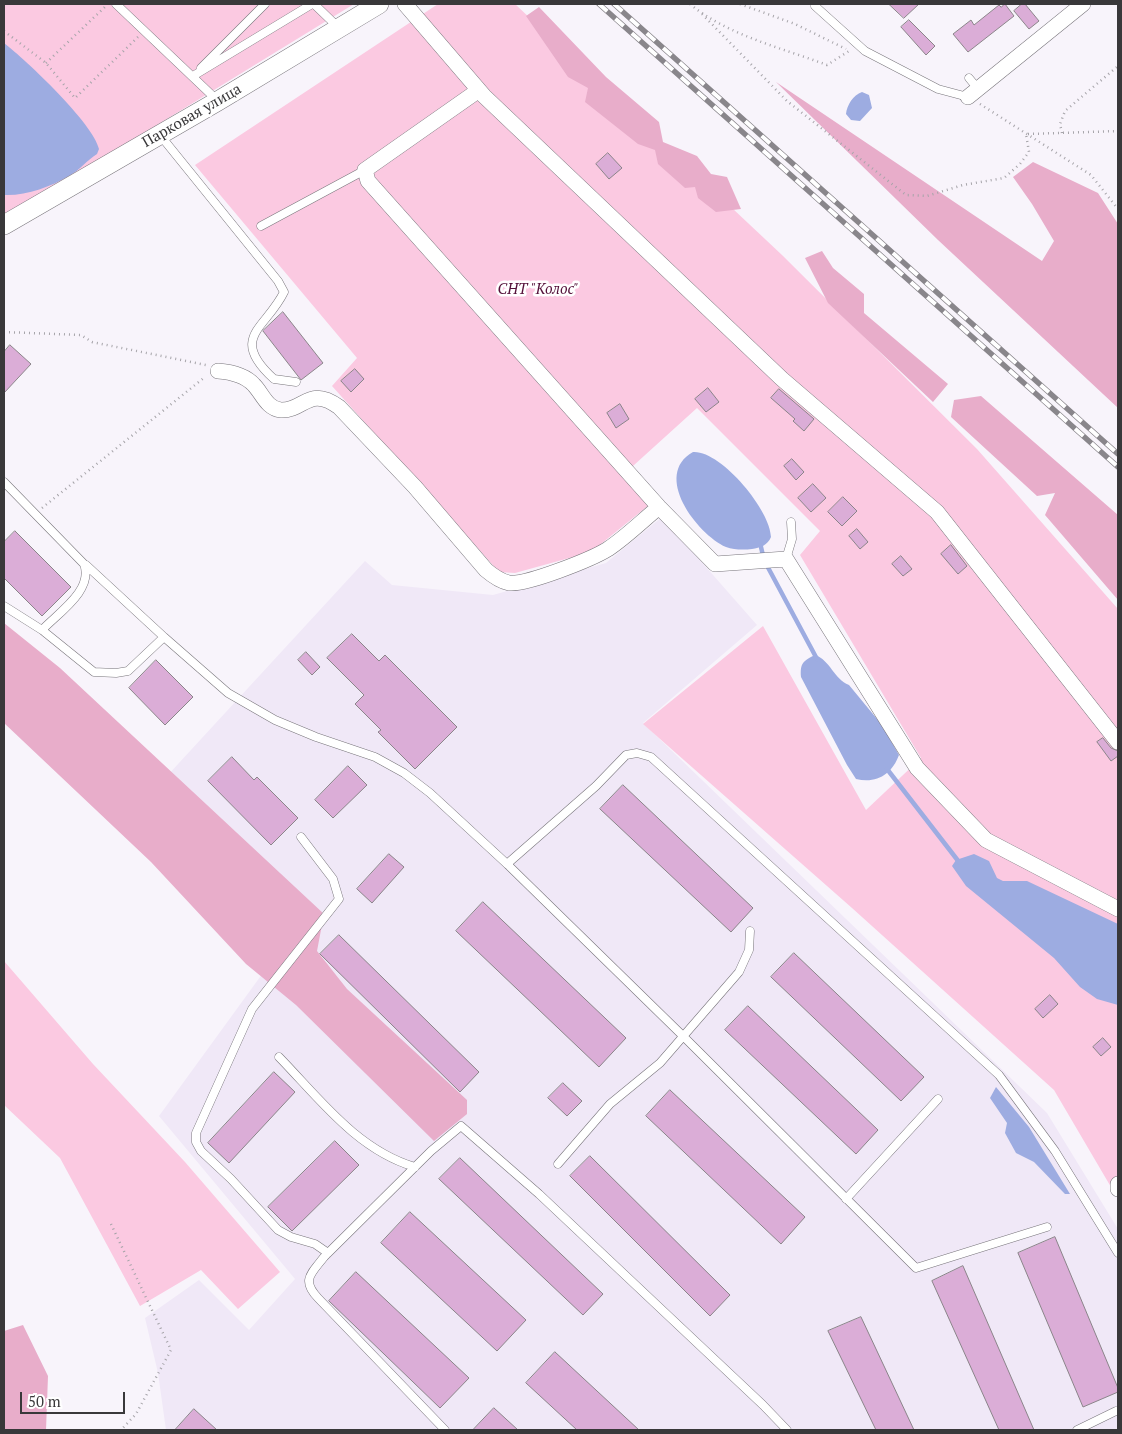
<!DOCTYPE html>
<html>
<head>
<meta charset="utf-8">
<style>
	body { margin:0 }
	#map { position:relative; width:1122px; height:1434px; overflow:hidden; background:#f8f4fb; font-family:"PT Serif",serif }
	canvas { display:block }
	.frame { position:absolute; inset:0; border:5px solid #39383a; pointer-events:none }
	.scale { position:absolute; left:20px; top:1392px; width:105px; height:22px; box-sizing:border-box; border:2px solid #39383a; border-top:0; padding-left:6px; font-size:15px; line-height:18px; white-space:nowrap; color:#39383a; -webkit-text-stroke:4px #fff; paint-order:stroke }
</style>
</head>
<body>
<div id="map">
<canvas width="1122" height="1434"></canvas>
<div class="frame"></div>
<div class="scale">50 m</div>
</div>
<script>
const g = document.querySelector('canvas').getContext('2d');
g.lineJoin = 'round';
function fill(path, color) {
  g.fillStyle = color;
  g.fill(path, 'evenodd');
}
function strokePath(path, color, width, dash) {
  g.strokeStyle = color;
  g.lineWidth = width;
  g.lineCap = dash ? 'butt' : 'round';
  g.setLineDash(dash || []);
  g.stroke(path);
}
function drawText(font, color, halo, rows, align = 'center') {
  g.font = font + ' "PT Serif",serif';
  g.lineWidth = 5;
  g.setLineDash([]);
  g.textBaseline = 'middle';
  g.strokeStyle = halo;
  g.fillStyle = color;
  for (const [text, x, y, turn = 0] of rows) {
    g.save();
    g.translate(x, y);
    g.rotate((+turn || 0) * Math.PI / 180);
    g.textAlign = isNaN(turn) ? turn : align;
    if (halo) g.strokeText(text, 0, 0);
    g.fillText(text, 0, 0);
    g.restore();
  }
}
fill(new Path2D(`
	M662 517 757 625 643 723 1047 1113 1118 1229V1430H166L158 1373 145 1318 199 1280 249 1330 295 1279 159 1116 260 977 309 901 167 776 365 561 392 585 493 595 606 563Z`), '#f0e8f7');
fill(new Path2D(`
	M4 4H354L4 219Z
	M438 4H515L782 255 977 449 1118 609V1199L1054 1090 852 908 643 724 763 626 866 810 921 758 800 555 820 531 697 408 623 475 649 505 591 552 515 573 499 572 332 386 357 358 195 165Z
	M4 961 93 1064 185 1162 280 1272 238 1309 201 1270 140 1306 60 1158 4 1105Z`), '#fbc9e1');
fill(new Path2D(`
	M539 7 606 77 659 122 663 142 697 156 711 174 727 177 741 209 716 212 698 198 695 187 685 188 658 164 655 150 638 144 585 102 588 88 568 77 526 16Z
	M776 82 1042 261 1054 241 1032 204 1013 177 1033 162 1098 193 1118 224V408L938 240Z
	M822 251 833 268 864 294V313L948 384 933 402 828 303 805 258Z
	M981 396 1118 515V600L1045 515 1055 493 1037 496 951 417 954 400Z
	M4 623 60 668 324 914 317 951 347 989 467 1100V1114L434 1141 296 1005 246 964 151 862 4 723Z
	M23 1325 48 1376 46 1430H4V1331Z`), '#e8adca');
fill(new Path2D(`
	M4 43C26 60 94 124 99 149L97 154C87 160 80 170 69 176 50 187 26 196 4 195Z
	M862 92 869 95 872 108 860 121 851 120 846 114C847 105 853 95 862 92Z
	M693 452C721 450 771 511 771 537 768 545 760 548 752 549 744 550 734 550 726 547 697 534 652 475 693 452Z
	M815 655C830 660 834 679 849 685L882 725 899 755C892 774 877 784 856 779L847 765 801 677C800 663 803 661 815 655Z
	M974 854 989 861 997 878 1003 881H1027L1118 924V1005L1097 999 1080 987 1054 958 966 886 952 866 956 860Z
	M996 1087 1029 1127 1070 1194H1065L1034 1162 1016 1153 1005 1133 1007 1123 990 1098Z`), '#9dace1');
strokePath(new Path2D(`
	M761 547 764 560 817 659
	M887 769 959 862`), '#9dace1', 4.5);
const building = new Path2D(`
	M889 4H919L904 18Z
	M1005 4 1014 16 968 52 953 34 971 20 974 25 999 5 1001 7Z
	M1022 4H1025L1039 21 1029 29 1014 11Z
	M909 20 935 46 926 55 901 27Z
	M608 153 622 168 609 179 596 164Z
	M283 312 323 363 301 380 263 331Z
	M10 345 31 364 4 393V352Z
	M355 369 364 379 351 392 341 381Z
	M708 388 719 402 706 412 695 399Z
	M779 389 814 419 804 431 793 421 795 419 771 398Z
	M620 404 629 419 616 428 607 413Z
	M792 459 804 472 796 480 784 466Z
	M813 484 826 498 811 512 798 498Z
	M843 497 857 511 842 526 828 512Z
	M857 529 868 542 860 549 849 536Z
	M15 531 71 587 42 616 4 578V542Z
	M951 545 967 566 958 574 941 554Z
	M901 556 912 569 903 576 892 564Z
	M352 634 379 661 385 655 457 727 415 769 378 732 381 730 355 704 364 695 327 658Z
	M306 652 320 667 312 675 298 660Z
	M156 660 193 697 165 725 129 688Z
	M1103 738 1111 748 1118 751V756L1111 761 1097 742Z
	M232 757 254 780 257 777 298 818 271 845 208 781Z
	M348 766 367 785 333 818 315 800Z
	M623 785 753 908 731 932 600 809Z
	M389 854 404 867 372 903 357 889Z
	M483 902 626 1038 599 1067 456 931Z
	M339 935 479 1072 460 1092 320 954Z
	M794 953 924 1077 901 1101 771 977Z
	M1050 995 1058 1004 1043 1018 1035 1009Z
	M748 1006 878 1130 856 1154 725 1030Z
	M1103 1038 1111 1047 1101 1056 1093 1047Z
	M274 1072 295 1092 229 1163 208 1143Z
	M563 1083 582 1101 567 1116 548 1098Z
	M670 1090 805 1217 781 1244 646 1116Z
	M335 1141 359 1165 292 1231 268 1207Z
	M590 1156 730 1295 710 1316 570 1176Z
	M460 1158 603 1294 583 1315 439 1179Z
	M410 1212 526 1320 497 1351 381 1243Z
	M1055 1237 1118 1388V1392L1083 1407 1018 1253Z
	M963 1266 1034 1430H999L932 1281Z
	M356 1272 469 1378 440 1408 329 1301Z
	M861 1317 914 1430H876L828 1331Z
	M555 1352 639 1430H577L526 1383Z
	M494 1408 518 1430H473Z
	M194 1409 217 1430H175Z`);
fill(building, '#dbadd7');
strokePath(building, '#8b858a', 1);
const service = new Path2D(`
	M116 4 218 101
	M314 4 339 28
	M815 6 865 51 938 89 968 97
	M201 68 265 4
	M193 76 312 4
	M969 78 978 89
	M160 135 278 281 284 292C266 329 228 337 274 379L296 382
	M261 226 365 170
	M4 482 84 564C94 590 58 613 42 630
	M786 559 792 539 791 522
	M86 565 164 637
	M4 606 42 630 94 672 116 673 128 671 164 637 228 693 275 720 316 737 375 757 404 773 430 793 507 864 683 1036 916 1268 1047 1227
	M301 837 333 879 339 899 252 1009 196 1133V1142L201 1151 231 1179 278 1230 291 1237 315 1244 328 1253
	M507 864 596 786 626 755 637 753 651 757 999 1075 1055 1151 1118 1253
	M279 1057C319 1098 357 1150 415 1167
	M558 1164 610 1104 660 1063 739 972 749 950 750 931
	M846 1199 938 1099
	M445 1430 318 1298C301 1280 311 1274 324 1257L431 1151 461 1126 539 1194 763 1405 787 1430
	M1077 1430 1116 1411`);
const minor = new Path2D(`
	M405 4 484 96 782 379 937 512 1118 742
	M479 90 365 170 368 181 659 507 715 564 786 559 917 768 986 840 1118 909
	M968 97 1083 4
	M218 371C231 372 245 375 254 385 262 393 267 409 281 410 304 411 309 385 339 407L415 487 486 570C493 576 500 581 509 583 527 585 592 559 608 549 626 537 642 521 659 507
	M1118 1184V1189`);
const tertiary = new Path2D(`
	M4 225 218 101 379 4`);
strokePath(service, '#78757b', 9);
strokePath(minor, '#78757b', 16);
strokePath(tertiary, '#78757b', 20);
strokePath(new Path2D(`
	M690 4C727 35 782 48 827 65L849 51
	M740 4 795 24 846 49
	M702 14 787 101 906 195 927 196 963 185 1004 178 1020 164 1029 152 1026 134
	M4 31 46 63 75 98 138 37
	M46 63 107 5
	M980 104 1091 175 1118 209
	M1062 133 1060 124 1065 111 1118 66
	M1028 134 1118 131
	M4 332 81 335 92 342 206 365
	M42 508 205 377
	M111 1224 171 1350 136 1414 121 1430`), '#a6a4a9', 2.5, [1, 4]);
strokePath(service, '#fff', 8);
strokePath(minor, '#fff', 15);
strokePath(tertiary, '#fff', 19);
const rail = new Path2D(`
	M599 4 1118 467
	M614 4 1118 454`);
strokePath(rail, '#89868b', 5.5);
strokePath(rail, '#fff', 4, [11]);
drawText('15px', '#39383a', '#fff', [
	["Парковая улица",192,116,-30]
]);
drawText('italic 15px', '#54113a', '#fff', [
	["СНТ \"Колос\"",538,290]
]);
</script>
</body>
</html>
